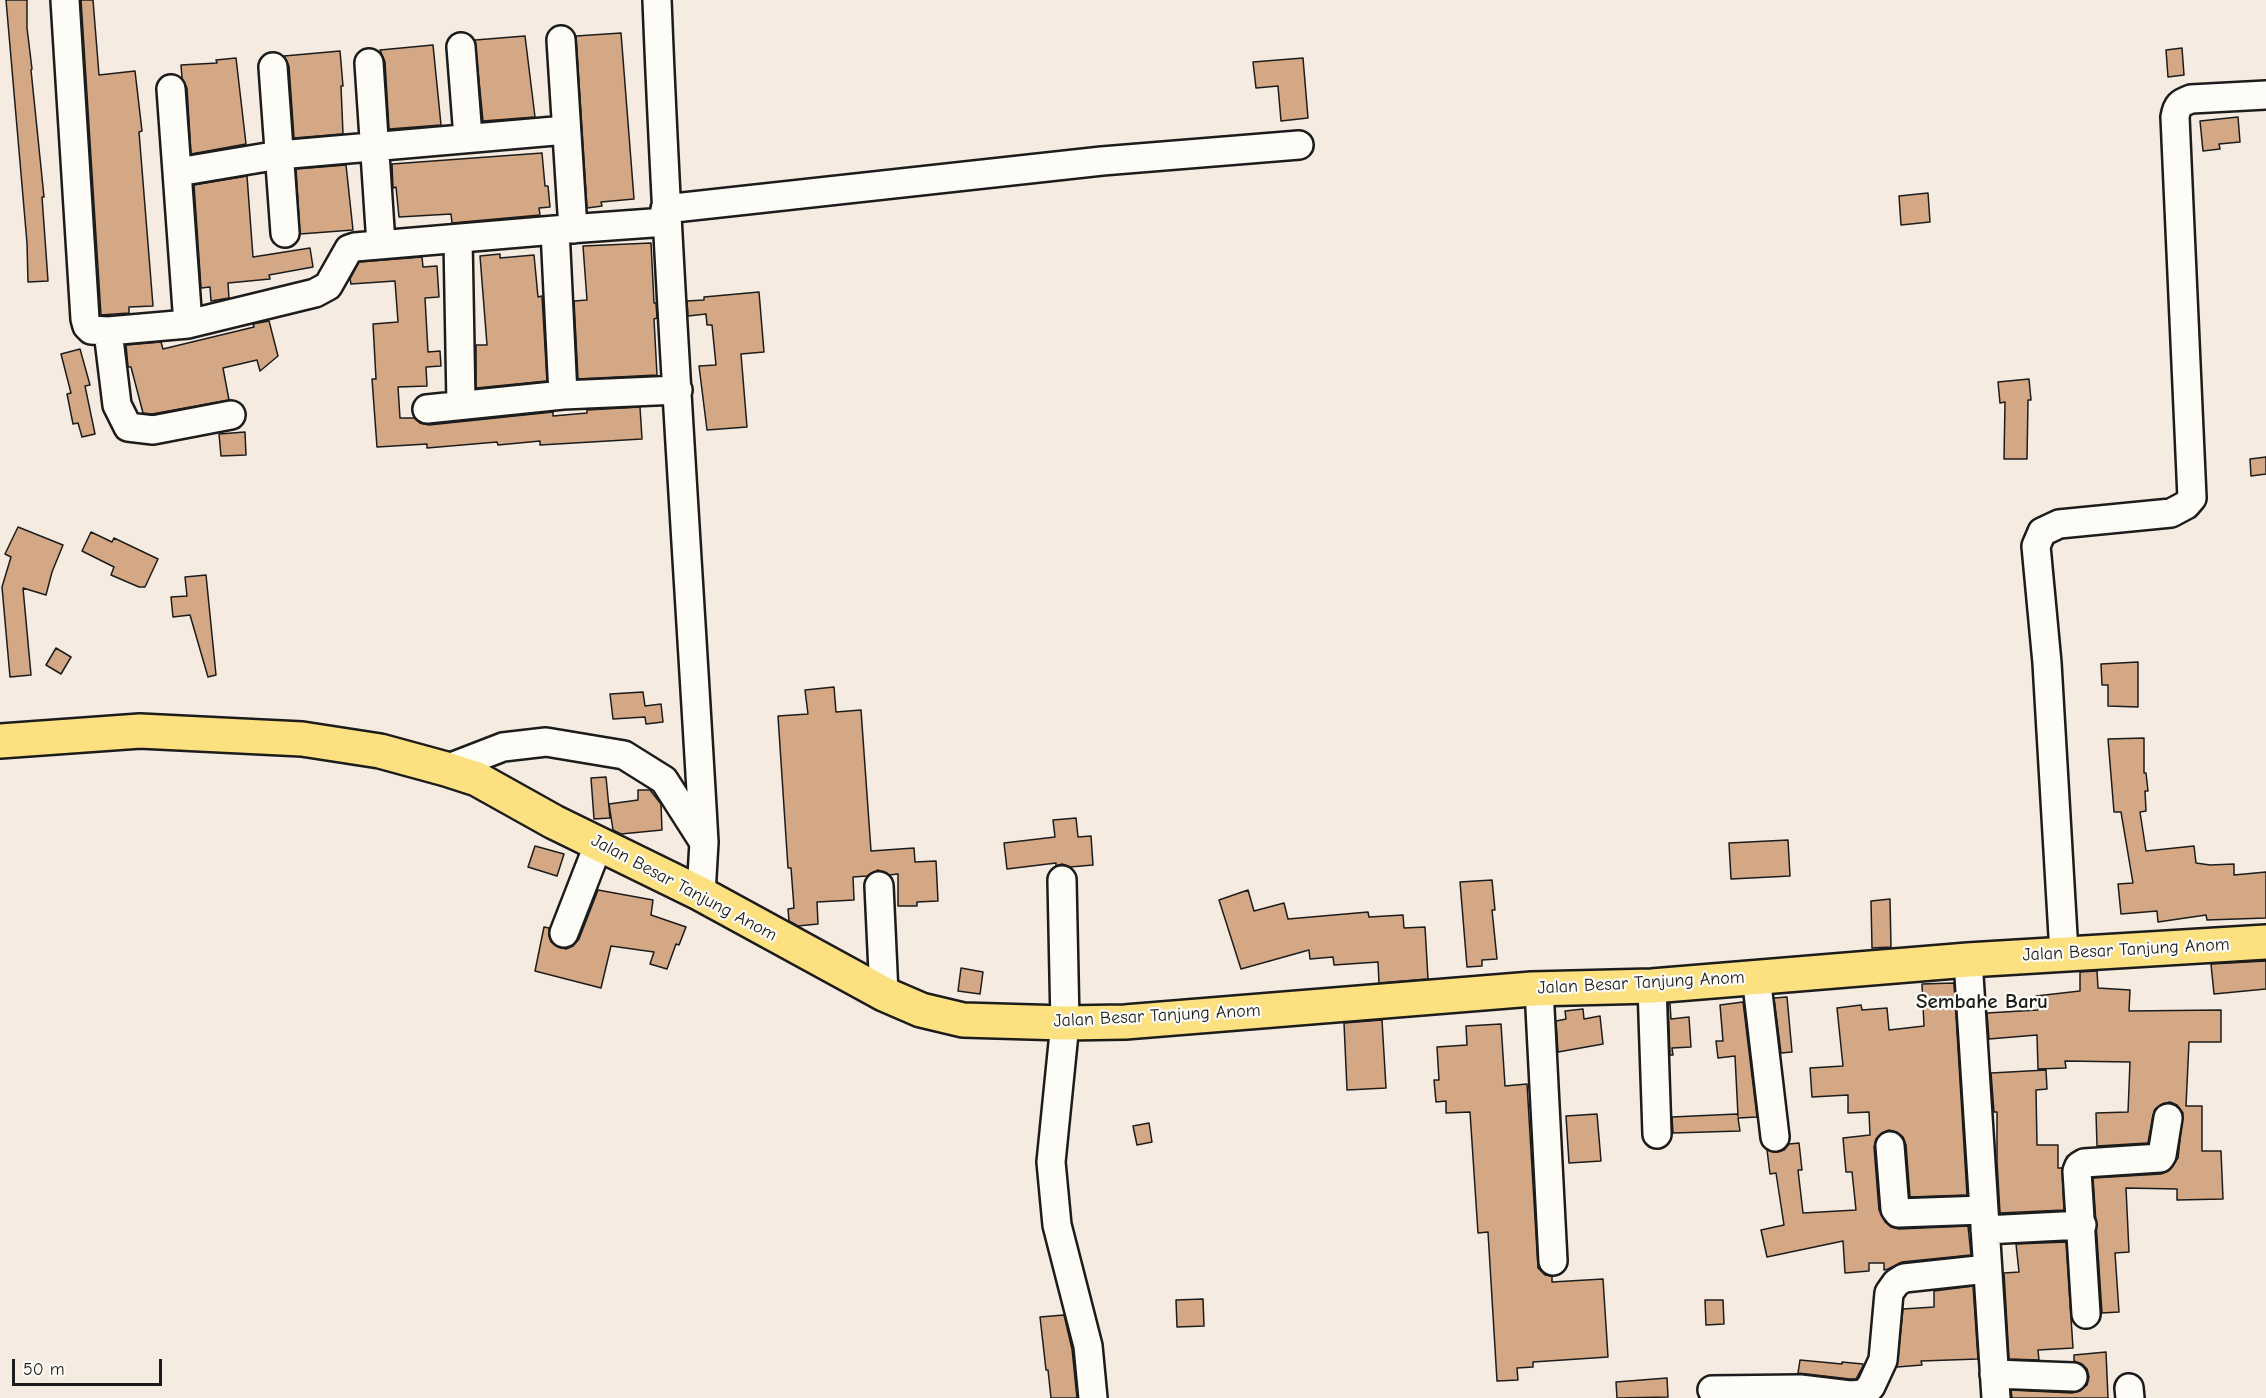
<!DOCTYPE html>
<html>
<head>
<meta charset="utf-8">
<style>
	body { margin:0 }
	#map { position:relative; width:2266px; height:1398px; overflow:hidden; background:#f5ebe0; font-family:"Comic Neue",sans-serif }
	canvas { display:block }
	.scale { position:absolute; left:12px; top:1359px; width:150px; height:27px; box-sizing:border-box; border:3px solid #1c1c1c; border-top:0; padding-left:8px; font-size:18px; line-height:21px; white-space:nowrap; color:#1c1c1c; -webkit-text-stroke:4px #fdfcf7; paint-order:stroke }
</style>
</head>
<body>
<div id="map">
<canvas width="2266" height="1398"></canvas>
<div class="scale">50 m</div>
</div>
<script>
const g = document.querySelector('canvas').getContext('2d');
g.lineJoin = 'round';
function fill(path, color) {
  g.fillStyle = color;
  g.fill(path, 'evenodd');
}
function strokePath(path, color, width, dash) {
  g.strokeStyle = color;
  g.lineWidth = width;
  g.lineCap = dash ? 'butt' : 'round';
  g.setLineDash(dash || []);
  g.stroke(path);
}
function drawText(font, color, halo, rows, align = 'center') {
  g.font = font + ' "Comic Neue",sans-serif';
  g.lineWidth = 4.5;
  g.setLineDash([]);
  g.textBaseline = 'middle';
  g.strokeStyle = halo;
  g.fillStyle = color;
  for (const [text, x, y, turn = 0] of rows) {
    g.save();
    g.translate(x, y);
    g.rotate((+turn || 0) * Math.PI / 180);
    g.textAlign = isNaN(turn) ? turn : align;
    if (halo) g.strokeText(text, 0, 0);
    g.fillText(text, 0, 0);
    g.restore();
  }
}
const building = new Path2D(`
	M6 0H27V28L32 69 31 70 44 197H42L48 281 28 282 27 243Z
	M81 0H93L99 75 135 71 142 131 139 132 153 306 129 307V313L101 315Z
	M621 33 634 199 601 202 602 206 587 208 576 36Z
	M525 36 535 117 483 121 475 40Z
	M433 45 441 125 389 129 385 62 380 50Z
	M2182 48 2184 75 2168 77 2166 50Z
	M340 51 343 86H341L343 134 294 138 289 66 284 56Z
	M236 58 246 144 191 154 187 88 182 78 181 65 217 63 216 60Z
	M1303 58 1308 118 1281 121 1278 86 1256 88 1253 62Z
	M2238 117 2240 142 2219 144 2220 149 2203 151 2200 121Z
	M542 153 545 186H548L550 207 539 208 540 215 452 223 451 214 399 217 396 187 393 188 392 164Z
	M346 165 353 230 300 234 296 169Z
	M247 176 253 257 310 248 313 267 269 275 270 279 228 283 229 298 211 301 210 287 201 288 194 185Z
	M1928 193 1930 222 1901 225 1899 196Z
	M651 243 654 303H656L657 318 654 319 657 375 578 379 574 301 587 300 583 246Z
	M500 254V258L534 255 538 297 542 296 547 381 476 388V345H487L480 256Z
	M422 257 423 267 437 266 439 297 425 298 428 352 440 351 441 366 426 367 427 386 398 387 400 418H414L420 423 429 425 553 412V416L587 413V410L640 407 642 439 540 445V441L498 445 497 442 427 448V444L377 447 372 379H376L373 324 398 322 395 281 351 284 350 279 359 262Z
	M759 292 764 352 741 354 747 427 707 430 699 366 716 365 712 325H707L706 314 688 316 687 301 704 300V297Z
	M269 321 278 356 260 371 257 360 223 368 229 400 152 414 143 413 131 367H128L126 345 161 342 163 349 254 327 253 324Z
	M80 349 90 385 85 386 95 434 82 437 78 423 73 424 67 394 71 393 61 354Z
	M2029 379 2031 400H2028L2027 459H2004L2005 402 2000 403 1998 382Z
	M245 432 246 455 221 456 219 434Z
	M2266 457V474L2251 476 2250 459Z
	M18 527 63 545 52 572 46 595 23 588 31 675 10 677 2 587 11 557 5 554Z
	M91 532 112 542 114 538 158 559 145 587H139L111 575 114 567 82 551Z
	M206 575 216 675 208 677 190 615 173 617 171 597 187 596 185 577Z
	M56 648 71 657 61 674 46 665Z
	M2138 662V707L2108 706V685H2102L2101 664Z
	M834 687 836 712 861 710 871 851 914 848 915 862 936 861 938 901 917 902V906H898V874L889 875 878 870 867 876 853 877 854 900 817 902 818 924 798 926 789 921 788 909 794 908 791 868H788L778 716 808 714 805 690Z
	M643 692 645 706 661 704 663 722 646 724 645 717 613 719 610 694Z
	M2144 738V773H2146L2148 791H2145L2146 811 2140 812 2146 851 2194 846 2196 863 2210 865 2234 864V875L2266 872V918L2207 920 2206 915 2158 922 2157 911 2121 914 2118 884 2133 883 2121 812H2114L2108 739Z
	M606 777 610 818 594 819 591 778Z
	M638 790H650L661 804 662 830 621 834 613 830 609 804 638 800Z
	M1076 818 1078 837 1091 836 1093 865 1070 867 1062 864 1056 866V863L1007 869 1004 843 1055 837 1053 820Z
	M1788 840 1790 876 1731 879 1729 843Z
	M535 846 564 854 557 876 528 867Z
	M1492 880 1495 910H1492L1497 959 1482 960V966L1467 967 1460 882Z
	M598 890 653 900 651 915 686 927 679 945 676 944 667 969 650 964 654 952 611 946 601 988 535 971 544 927 549 928V936L551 942 558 947 566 949 573 946 579 939Z
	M1248 890 1254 911 1284 903 1288 919 1368 912 1369 917 1403 915 1404 928 1425 927 1428 979 1379 983 1378 962 1334 965 1333 957 1310 959 1309 950 1241 969 1219 900Z
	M1890 899 1891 947 1872 948 1871 901Z
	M2266 961V989L2214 994 2211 964Z
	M961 968 983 972 980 994 958 991Z
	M2097 971 2098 988 2130 990 2129 1011 2221 1010V1042H2189L2186 1106H2202V1151H2221L2223 1199 2177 1200V1189L2126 1188 2129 1252 2115 1253 2119 1312 2102 1313 2093 1178 2161 1174 2168 1171 2178 1158 2183 1113 2177 1105 2170 1102 2162 1104 2155 1109 2153 1115 2148 1143 2097 1146 2096 1113 2128 1112 2130 1062 2065 1061 2066 1068 2038 1069 2037 1035 1989 1039 1987 1013 2038 1010 2036 996 2080 991V972Z
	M1954 983 1967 1195 1910 1197 1906 1145 1903 1137 1897 1132 1889 1130 1882 1133 1876 1139 1874 1147 1879 1210 1885 1222 1891 1227 1899 1229 1968 1226 1971 1255 1902 1262 1888 1269 1884 1270V1263H1869V1271L1845 1273 1843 1241 1767 1257 1761 1230 1784 1225 1776 1173 1770 1174 1767 1150 1777 1152 1784 1150 1789 1144 1799 1143 1802 1170H1798L1803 1213 1856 1210 1852 1172H1846L1843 1138 1870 1135 1869 1112 1848 1113V1095L1812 1097 1810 1068 1843 1066 1837 1008 1861 1005 1862 1010 1887 1008 1889 1030 1924 1026 1922 984Z
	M1787 997 1792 1052 1781 1053 1774 998Z
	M1743 1002 1757 1117 1738 1118 1740 1131 1673 1133 1672 1117 1737 1114 1738 1116 1735 1056 1718 1058 1716 1041H1723L1720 1005Z
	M1668 1004H1670L1671 1019 1689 1017 1691 1047 1672 1048 1673 1055H1670Z
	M1583 1009 1584 1019 1600 1016 1603 1044 1558 1052 1556 1021 1566 1019 1565 1011Z
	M1382 1020 1386 1088 1347 1090 1344 1023Z
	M1501 1024 1505 1086 1527 1084 1538 1268 1545 1275 1552 1276V1282L1603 1279 1608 1357 1533 1362V1367L1517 1368 1518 1380 1497 1381 1488 1232 1478 1233 1470 1112 1446 1113V1101L1436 1102 1434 1080H1439L1437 1047 1467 1045 1466 1026Z
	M2046 1070 2047 1089 2036 1090 2037 1145H2058V1168H2062L2064 1210 2000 1213 1997 1162V1112H1994L1991 1073Z
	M1597 1114 1601 1161 1569 1163 1566 1116Z
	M1149 1123 1152 1142 1137 1145 1133 1126Z
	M2066 1242 2073 1348 2038 1350 2039 1360 2009 1359 2004 1273 2019 1272 2016 1244Z
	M1973 1286 1978 1359 1921 1361 1922 1365 1897 1367 1903 1309 1934 1307V1291Z
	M1203 1299 1204 1326 1177 1327 1176 1300Z
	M1705 1300H1723L1724 1324 1706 1325Z
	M1064 1315 1072 1349 1077 1398H1051L1048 1370H1046L1040 1317Z
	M2106 1352 2108 1398H2012L2011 1390 2072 1393 2080 1391 2087 1385 2089 1377 2087 1369 2082 1364 2074 1361V1355Z
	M1800 1360 1842 1364V1362L1863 1364V1366L1856 1379H1850L1798 1373Z
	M1667 1378 1668 1397 1617 1398 1616 1382Z`);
fill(building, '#d4a885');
strokePath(building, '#1c1c1c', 1.5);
const minor = new Path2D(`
	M65 0 85 319 87 326 91 330 108 331 188 324 315 293 328 286 349 249 355 247 555 230
	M657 0C668 281 688 561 704 842L701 894
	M561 40 573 229
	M461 47 468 137
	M369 63 381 244
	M273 67 285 233
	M171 89 188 324
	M178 172 279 155 566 130
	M665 209 1102 161 1299 145
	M666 222 555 230 563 395 678 390
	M458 239 461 404
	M108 331 117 405 128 427 153 430 231 415
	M427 409 563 395
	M446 769 503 747 546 742 624 755 664 780 703 841
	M1062 880 1065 1023 1051 1162 1057 1225 1088 1346 1093 1398
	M879 886 884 994
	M564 933 599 843
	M2064 953 2047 663 2036 546 2042 532 2059 524 2171 513 2186 505 2192 498 2175 117C2177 105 2180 103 2191 99L2266 95
	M1968 960 1996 1398
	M1756 976 1775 1137
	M1652 986 1657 1134
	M1539 989 1553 1261
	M1890 1146 1895 1209 1898 1213 1984 1210
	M1985 1230 2082 1225
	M2086 1314 2077 1171 2079 1166 2084 1163 2160 1158 2162 1155 2168 1118
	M1994 1374 2073 1377
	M2129 1388 2130 1398
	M1712 1390 1800 1389 1850 1395 1864 1394 1871 1386 1883 1360 1889 1293 1896 1283 1904 1278 1987 1269`);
const major = new Path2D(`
	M0 741 140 731 302 739 380 751 446 769 477 779 554 822 701 894 884 994 921 1010 963 1020 1065 1023 1125 1022 1532 989 1652 986 1968 960 2266 942`);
strokePath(minor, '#1c1c1c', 32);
strokePath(major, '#1c1c1c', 38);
strokePath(minor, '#fdfcf7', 27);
strokePath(major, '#fde080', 33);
drawText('18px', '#1c1c1c', '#fdfcf7', [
	["Jalan Besar Tanjung Anom",684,888,28],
	["Jalan Besar Tanjung Anom",2126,950,-3],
	["Jalan Besar Tanjung Anom",1641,983,-3],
	["Jalan Besar Tanjung Anom",1157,1016,-3]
]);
drawText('bold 21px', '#1c1c1c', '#fdfcf7', [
	["Sembahe Baru",1982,1002]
]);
</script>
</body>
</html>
